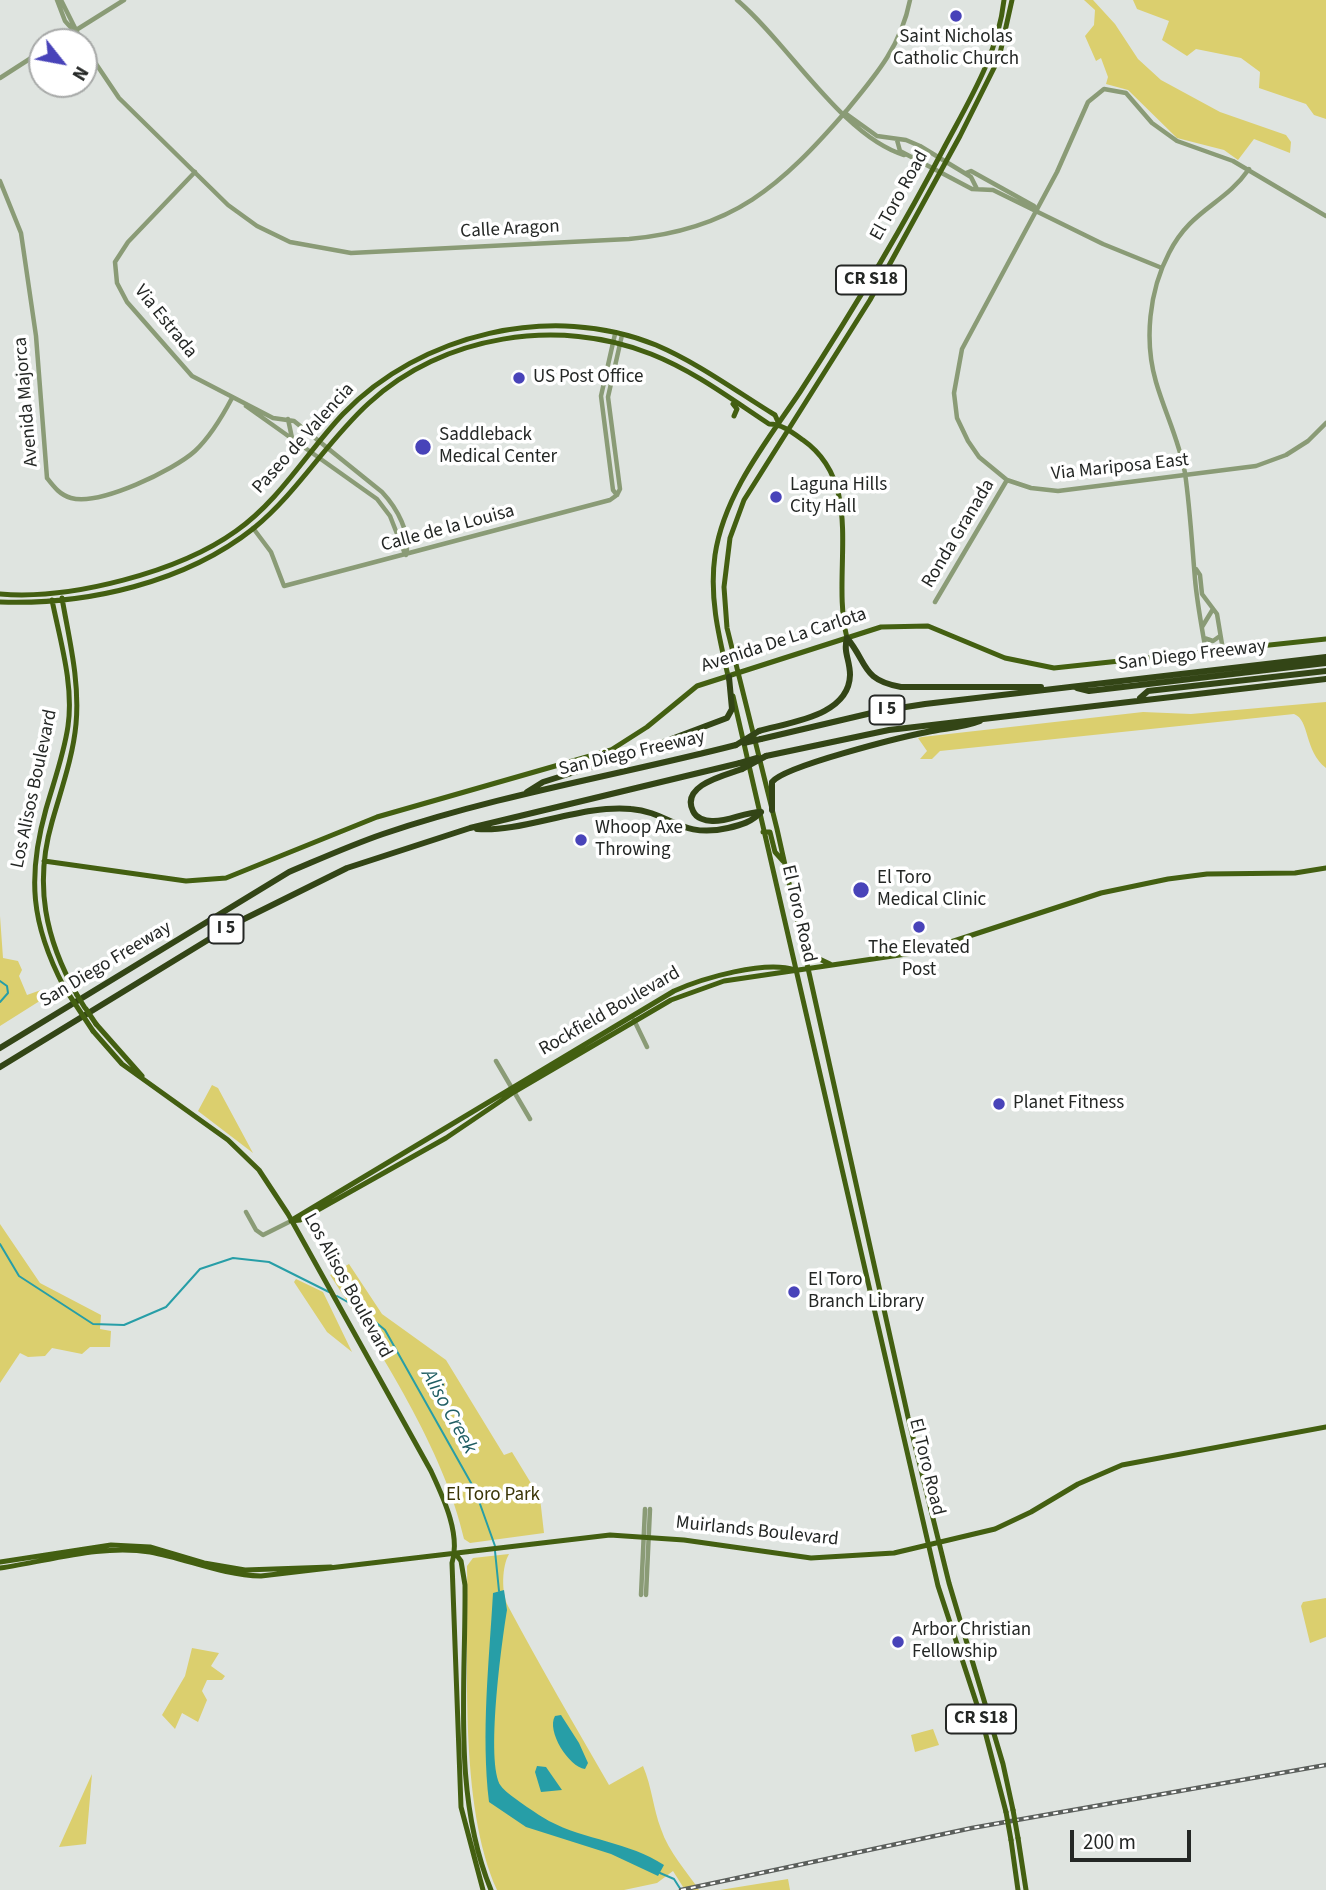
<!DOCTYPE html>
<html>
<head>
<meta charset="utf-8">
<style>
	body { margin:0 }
	#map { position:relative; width:1326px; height:1890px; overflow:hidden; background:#dfe4e0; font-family:"Source Sans 3",sans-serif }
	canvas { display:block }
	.north { position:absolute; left:28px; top:28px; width:70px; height:70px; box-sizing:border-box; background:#fff; border:2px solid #a7a9a8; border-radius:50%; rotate:121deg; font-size:19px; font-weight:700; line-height:28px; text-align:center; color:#242725 }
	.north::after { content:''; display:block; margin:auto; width:24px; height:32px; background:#4843b9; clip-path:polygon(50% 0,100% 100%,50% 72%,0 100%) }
	.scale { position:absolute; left:1070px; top:1830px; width:121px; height:32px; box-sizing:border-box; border:4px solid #242725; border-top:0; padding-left:9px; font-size:21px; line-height:24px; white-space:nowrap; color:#242725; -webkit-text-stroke:5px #fff; paint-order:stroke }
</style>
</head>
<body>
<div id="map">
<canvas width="1326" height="1890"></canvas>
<div class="north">N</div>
<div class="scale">200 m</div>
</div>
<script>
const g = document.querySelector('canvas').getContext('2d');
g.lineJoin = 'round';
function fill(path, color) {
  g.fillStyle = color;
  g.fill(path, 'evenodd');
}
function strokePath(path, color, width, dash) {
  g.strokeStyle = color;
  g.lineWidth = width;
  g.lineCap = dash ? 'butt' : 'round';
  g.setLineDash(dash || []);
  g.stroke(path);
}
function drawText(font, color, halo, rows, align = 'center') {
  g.font = font + ' "Source Sans 3",sans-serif';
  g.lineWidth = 7;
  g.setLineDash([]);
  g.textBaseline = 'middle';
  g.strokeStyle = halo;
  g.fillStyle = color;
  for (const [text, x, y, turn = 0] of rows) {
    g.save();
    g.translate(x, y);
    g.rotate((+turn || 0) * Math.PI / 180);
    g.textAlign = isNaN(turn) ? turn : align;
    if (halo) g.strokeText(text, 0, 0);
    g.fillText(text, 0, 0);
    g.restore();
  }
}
fill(new Path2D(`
	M1084 0H1093L1115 24 1138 59 1161 80 1220 112 1286 135 1291 142 1290 153 1254 139 1238 160 1224 150 1177 138 1128 90 1106 84 1108 77 1101 58 1096 61 1085 36 1094 25 1095 10Z
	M1133 0H1326V119L1314 115 1306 104 1259 88 1260 72 1241 58 1196 49 1187 56 1162 40 1169 21 1137 9Z
	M1326 702V768C1304 751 1310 720 1294 714L940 751 932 759H920L927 751 918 738 922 737 1143 712 1191 714Z
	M0 916 3 958 18 961 22 970 19 976 27 995 41 990 46 997 0 1026Z
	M212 1085 218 1088 253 1153 198 1111Z
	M0 1224 40 1283 101 1315 100 1329 111 1331 110 1347H90L82 1354 52 1348 45 1356 28 1357 20 1353 0 1383Z
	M349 1264 382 1314 446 1360 504 1455 512 1452 540 1498 544 1533 470 1543 464 1539C445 1452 379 1349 330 1275Z
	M296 1279 323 1292 352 1352 327 1332 294 1282Z
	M509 1554C502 1566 501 1592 508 1606 540 1666 575 1726 609 1785L643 1766C652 1787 653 1808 661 1829 669 1853 686 1870 699 1890H685L673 1871 657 1883 624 1890H497C458 1803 469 1662 467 1566L473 1558Z
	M1326 1598V1637L1310 1643 1301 1606 1303 1602Z
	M192 1648 219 1653 211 1666 225 1676 222 1680H207L202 1691 207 1700 198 1722 182 1713 175 1729 162 1715 185 1676Z
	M933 1729 939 1745 915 1752 911 1735Z
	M92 1774 86 1844 59 1847Z
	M788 1879 790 1890H720Z`), '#dbcf6e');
fill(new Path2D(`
	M504 1590 507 1610C502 1640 485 1764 501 1786 505 1793 540 1816 549 1821 585 1840 629 1842 664 1865L658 1876 611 1854 526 1827 489 1802C481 1733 489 1663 493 1593Z
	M561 1715 579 1743 588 1763 585 1769C569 1767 546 1731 555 1716Z
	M537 1766 546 1767 562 1790 541 1792 535 1772Z`), '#279ea7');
strokePath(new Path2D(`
	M0 981 7 986 8 993 0 1002
	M0 1244 19 1276 93 1324 124 1325 166 1307 200 1269 233 1258 269 1262 329 1292
	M337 1296 360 1309 385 1330 475 1490 495 1546
	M495 1551 499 1591
	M660 1873 674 1879 681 1890`), '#279ea7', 2);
strokePath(new Path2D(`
	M57 0 65 21 74 31
	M61 0 82 42
	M737 0C788 43 842 136 904 155
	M57 42 124 0
	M84 46 119 98 228 205 257 226 290 242 351 253 629 239C733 230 781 186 847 110 876 75 901 46 910 0
	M0 78 42 51
	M845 113 877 136 906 140 920 146 971 177 977 189
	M897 140 900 151 972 189 993 190 1103 244 1162 268
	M195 172 128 242 115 262 117 283 127 302 192 376 273 418 294 421 382 492C397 508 411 533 406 555
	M966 173 971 171 1034 206 1037 210
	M0 181 21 233 36 336 47 478C54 487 60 495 71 498 100 506 174 470 195 451 211 436 222 417 232 398
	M1326 216 1233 161 1177 141 1152 123 1126 93 1104 89 1088 102 1057 172 962 349 954 393 957 418 968 441 979 457 1007 480 1031 488 1058 491 1256 466 1286 455 1308 441 1326 423
	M615 334 601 396 613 490 617 495
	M246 406 377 499 390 516 405 554
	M288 419 292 438
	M617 495 620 489 608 397 622 335
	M253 528 271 552 284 586 610 500 617 495
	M1196 569 1200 575 1202 594 1217 614 1223 650
	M935 602 1007 480
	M1202 627 1213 609
	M1204 638 1213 641 1220 636
	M1206 652C1202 628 1197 603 1195 579 1192 544 1190 508 1185 473 1179 440 1165 413 1156 382 1144 341 1149 291 1169 253 1191 209 1224 205 1249 169
	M634 1020 647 1047
	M496 1061 530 1119
	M246 1212 256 1230 263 1235 291 1221
	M641 1595 645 1509
	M646 1595 650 1509`), '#8a9b76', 4.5);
strokePath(new Path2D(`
	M1012 0 999 58 960 136 870 300 744 500 730 538 724 587 727 628 777 829 908 1417 949 1583 1003 1764 1013 1810
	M733 404 737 409 734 416
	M0 594C71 600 179 572 236 531 280 500 307 452 343 414 420 334 552 302 656 345 698 363 736 391 775 415L779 424
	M62 598C69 639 80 681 76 724 73 757 61 790 52 822 34 884 45 939 77 995
	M52 600C60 640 74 685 68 726 64 754 54 781 46 809 27 877 31 924 64 987
	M0 602C87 605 185 583 254 528 298 492 327 441 369 403 442 335 559 317 651 354 694 371 731 399 769 424 782 424 792 432 803 440 867 485 830 572 847 638
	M729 680C719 637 709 598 715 555 724 494 767 441 800 392 852 312 901 231 945 146 970 99 998 54 1004 0
	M733 696 938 1586 982 1720 1006 1812
	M763 832H770L775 852 783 861
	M44 861 186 881 226 878 377 817 611 750 647 727 697 686 881 627 928 626 1005 658 1054 668 1326 639
	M804 943 813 956 830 964
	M96 1024 142 1076
	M93 1031 122 1064 228 1140 259 1170 288 1214 431 1471C443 1497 461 1534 452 1563L461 1807 483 1890
	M292 1220 674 991C703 978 765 960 795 970
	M291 1221 300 1220 446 1138 514 1092 671 1000 724 981 920 952 1101 893 1168 879 1207 874 1295 873 1326 868
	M455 1553 461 1561 465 1585C466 1686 452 1795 491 1890
	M0 1562 111 1545 150 1547 204 1563 245 1570 331 1567
	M0 1568C49 1561 101 1544 150 1552 188 1559 222 1575 261 1576L610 1535 684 1540 811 1558 894 1553 995 1529 1031 1512 1078 1484 1122 1465 1326 1427
	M1018 1838 1026 1890
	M1011 1840 1018 1890`), '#435f11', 5);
strokePath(new Path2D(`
	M847 638C868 663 861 680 901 687H1041
	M1077 688 1089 691 1326 663
	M1140 698 1148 691 1326 671
	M759 731C790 722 849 716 850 675 850 660 843 652 847 638
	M761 739 880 711 925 704 1326 657
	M766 756 889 730 1326 679
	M742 769C726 775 680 785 693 811 696 818 705 821 712 821 728 822 744 812 761 812
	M527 792 543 782 629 755 727 718 732 709 729 677
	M772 810V782C784 766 902 737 927 732 946 728 962 728 980 721
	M477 829C521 833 583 804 631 809 670 812 680 839 728 828 741 825 752 822 761 812
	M0 1048 289 872C320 859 351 845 383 834 498 795 619 775 736 745
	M0 1067 234 924 347 868 470 828 740 763`), '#334516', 6);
const rail = new Path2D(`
	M681 1890 972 1828 1326 1765`);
strokePath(rail, '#5b5f5c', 4.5);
strokePath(rail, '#fff', 2, [5]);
strokePath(new Path2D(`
	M64 987 93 1031
	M77 995 85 1008
	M86 1009 96 1024
	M1013 1810 1018 1838
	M1006 1812 1011 1840`), '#435f11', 5);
strokePath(new Path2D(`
	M744 743 761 739
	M736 745 759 731
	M740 763 757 758
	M742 769 766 756`), '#334516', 6);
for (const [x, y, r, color] of [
	[956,16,7,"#4843b9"],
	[519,378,7,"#4843b9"],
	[423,447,9,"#4843b9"],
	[776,497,7,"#4843b9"],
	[581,840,7,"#4843b9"],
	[861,890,9,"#4843b9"],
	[919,927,7,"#4843b9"],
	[999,1104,7,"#4843b9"],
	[794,1292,7,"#4843b9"],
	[898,1642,7,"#4843b9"]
]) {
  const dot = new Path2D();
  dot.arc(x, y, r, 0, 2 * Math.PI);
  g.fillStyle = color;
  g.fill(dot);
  strokePath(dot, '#fff', 2.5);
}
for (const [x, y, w] of [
	[871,280,70],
	[887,710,35],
	[226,929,35],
	[981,1719,70]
]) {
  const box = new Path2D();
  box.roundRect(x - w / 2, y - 14.5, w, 29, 5);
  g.fillStyle = '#fff';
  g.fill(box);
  strokePath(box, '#242725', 2);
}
drawText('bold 18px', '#242725', null, [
	["CR S18",871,280],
	["I 5",887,710],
	["I 5",226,929],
	["CR S18",981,1719]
]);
drawText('19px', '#242725', '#fff', [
	["Saint Nicholas",956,38,"center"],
	["Catholic Church",956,60,"center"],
	["US Post Office",533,378],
	["Saddleback",439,436],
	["Medical Center",439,458],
	["Laguna Hills",790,486],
	["City Hall",790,508],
	["Whoop Axe",595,829],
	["Throwing",595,851],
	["El Toro",877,879],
	["Medical Clinic",877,901],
	["The Elevated",919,949,"center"],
	["Post",919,971,"center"],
	["Planet Fitness",1013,1104],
	["El Toro",808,1281],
	["Branch Library",808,1303],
	["Arbor Christian",912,1631],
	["Fellowship",912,1653]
], 'left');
drawText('19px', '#242725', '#fff', [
	["El Toro Road",900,196,-61],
	["Calle Aragon",510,230,-3],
	["Via Estrada",165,322,51],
	["Avenida Majorca",27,402,-95],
	["Paseo de Valencia",304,439,-48],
	["Via Mariposa East",1120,468,-6],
	["Calle de la Louisa",448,529,-15],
	["Ronda Granada",959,534,-59],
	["Avenida De La Carlota",784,641,-18],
	["San Diego Freeway",1192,656,-7],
	["San Diego Freeway",632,754,-13],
	["Los Alisos Boulevard",35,789,-78],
	["El Toro Road",798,914,77],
	["San Diego Freeway",106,965,-31],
	["Rockfield Boulevard",610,1012,-30],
	["Los Alisos Boulevard",347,1286,61],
	["El Toro Road",926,1467,76],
	["Muirlands Boulevard",757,1532,6]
]);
drawText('19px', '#3a3507', '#fff', [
	["El Toro Park",493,1496]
]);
drawText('italic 21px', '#205e63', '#fff', [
	["Aliso Creek",448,1412,61]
]);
</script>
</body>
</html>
